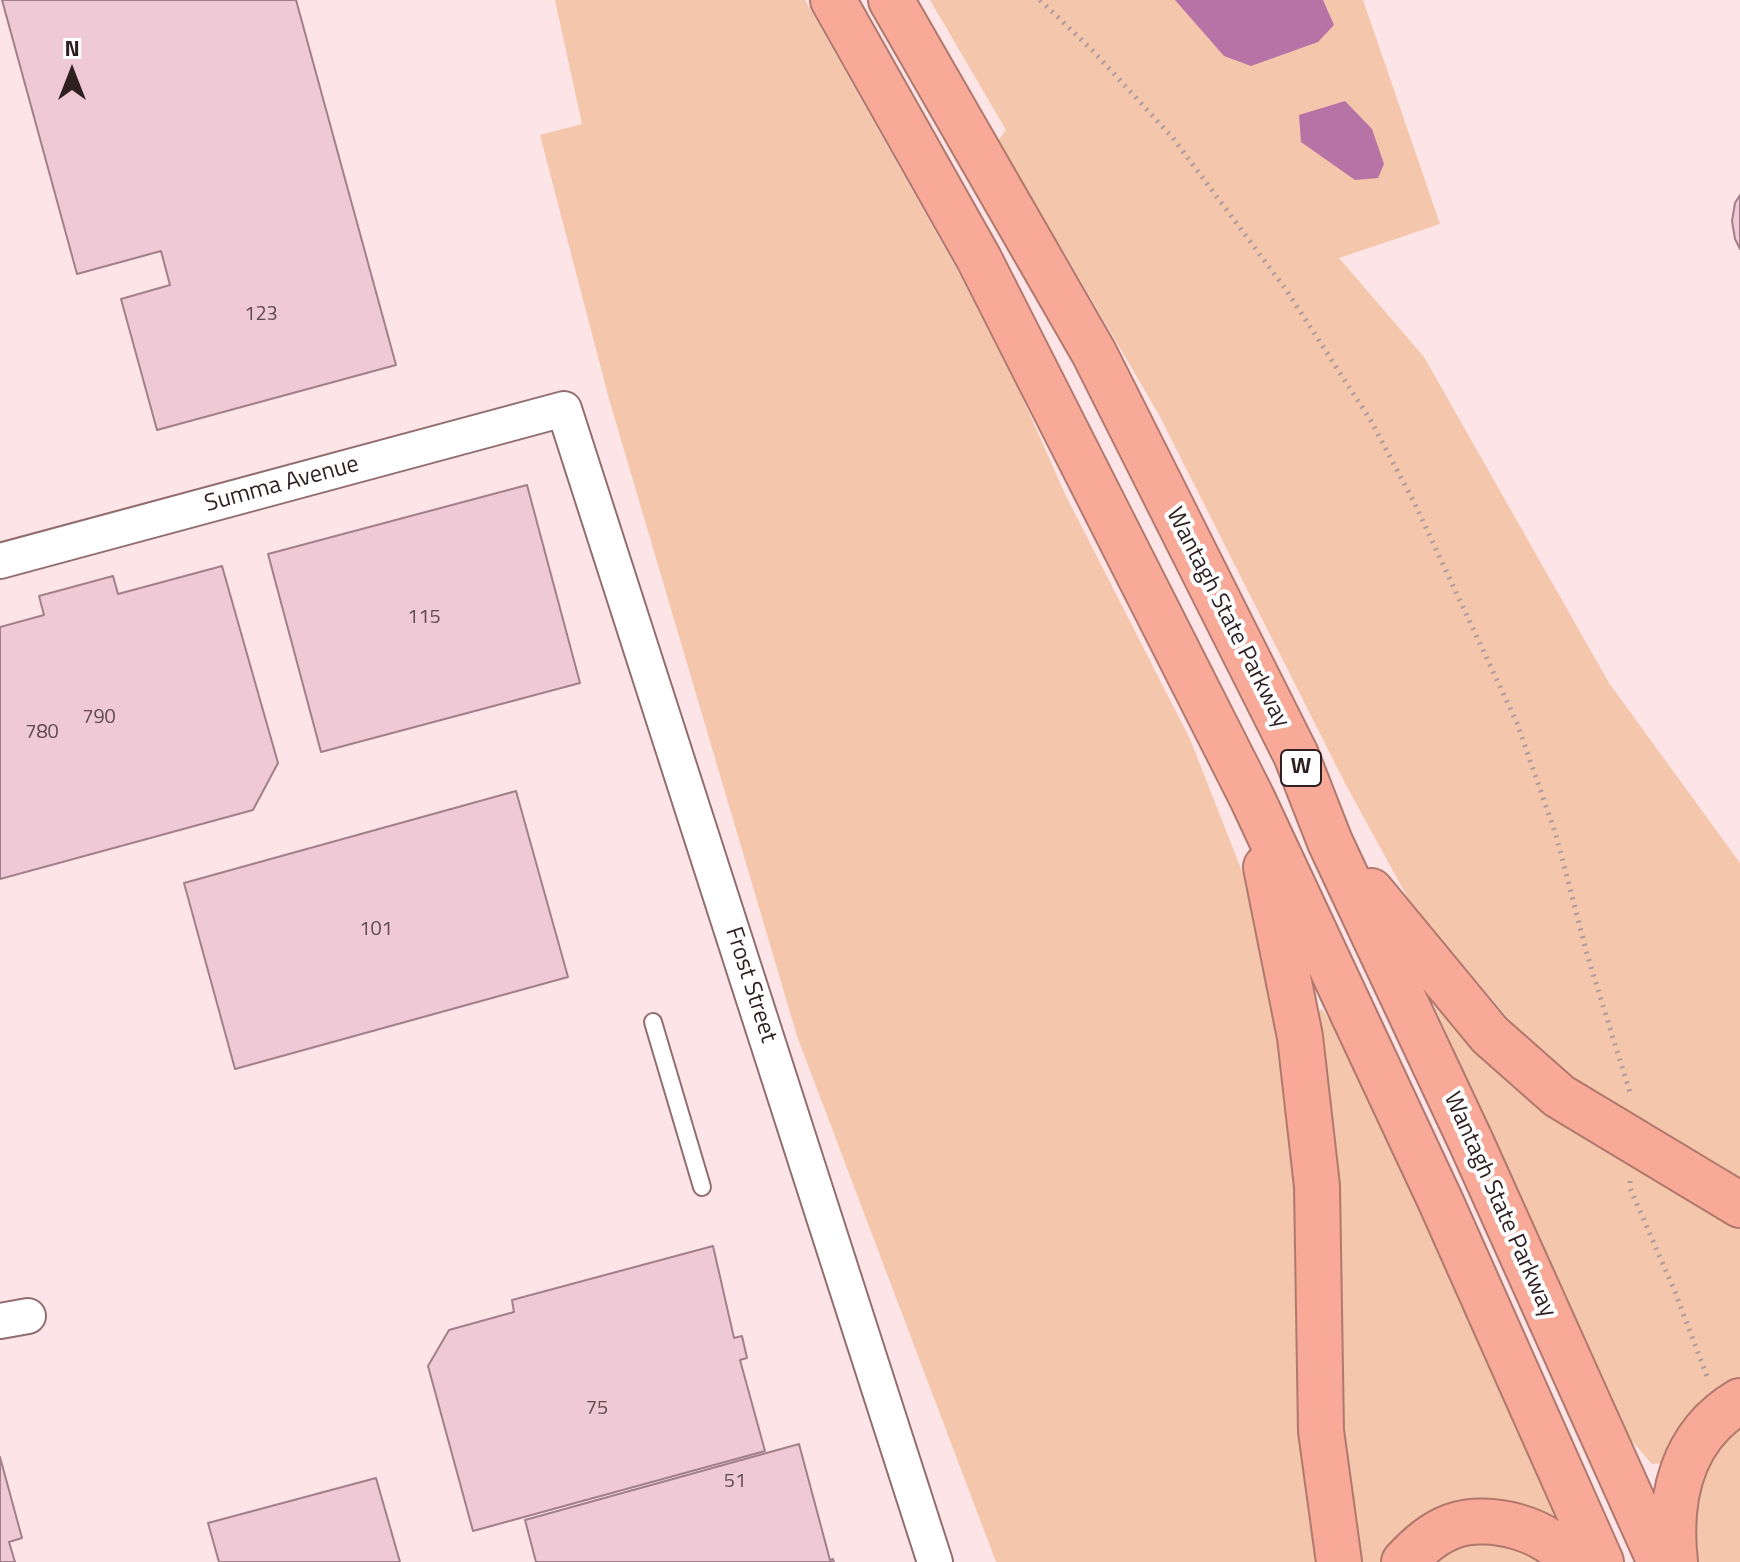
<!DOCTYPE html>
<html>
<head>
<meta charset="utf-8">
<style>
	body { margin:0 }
	#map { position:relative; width:1740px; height:1562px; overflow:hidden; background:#fde4e6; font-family:"Titillium Web",sans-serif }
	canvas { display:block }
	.north { position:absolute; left:32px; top:32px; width:80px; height:80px; -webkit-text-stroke:6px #fff; paint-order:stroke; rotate:0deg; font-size:22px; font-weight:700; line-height:32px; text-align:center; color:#2e1f20 }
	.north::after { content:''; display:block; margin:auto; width:28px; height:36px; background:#2e1f20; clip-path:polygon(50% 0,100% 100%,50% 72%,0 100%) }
</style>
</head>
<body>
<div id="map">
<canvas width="1740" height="1562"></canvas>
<div class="north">N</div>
</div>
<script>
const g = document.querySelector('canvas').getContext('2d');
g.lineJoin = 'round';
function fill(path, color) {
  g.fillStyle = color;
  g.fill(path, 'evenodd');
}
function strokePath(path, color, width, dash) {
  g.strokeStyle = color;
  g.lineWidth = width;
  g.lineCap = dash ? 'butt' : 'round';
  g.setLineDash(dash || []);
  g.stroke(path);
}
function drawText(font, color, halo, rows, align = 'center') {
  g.font = font + ' "Titillium Web",sans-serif';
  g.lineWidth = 8;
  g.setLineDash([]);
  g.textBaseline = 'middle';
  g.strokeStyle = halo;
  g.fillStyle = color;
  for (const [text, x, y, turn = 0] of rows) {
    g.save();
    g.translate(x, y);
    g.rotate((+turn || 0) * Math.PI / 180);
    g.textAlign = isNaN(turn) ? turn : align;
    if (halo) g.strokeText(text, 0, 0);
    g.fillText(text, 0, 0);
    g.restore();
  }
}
fill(new Path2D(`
	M555 0H805L961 277 1019 390 1065 494 1190 739 1245 879 1282 1028 1295 1138 1319 1562H996L797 1036 609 399 540 135 582 124Z
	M930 0H1363L1440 224 1339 258 1424 357 1609 683 1740 863V1185L1605 1106 1534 1049 1410 902 1346 785 1158 413 1059 244 994 146 1006 130Z
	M1440 991 1740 1226V1377L1723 1386 1685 1423 1665 1463 1652 1464 1624 1432 1434 1005Z
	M1322 1009 1366 1078 1573 1549 1404 1533 1382 1562H1358L1337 1411 1335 1140 1325 1055 1316 1013Z
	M1740 1425V1562H1698L1689 1527 1696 1487 1719 1443Z
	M1479 1538 1535 1548 1548 1562H1423Z`), '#f4c6ab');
fill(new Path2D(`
	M1175 0H1323L1334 25 1318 42 1251 66 1224 56Z
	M1345 101 1372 129 1384 164 1378 178 1355 180 1301 142 1299 115Z`), '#b773a6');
const building = new Path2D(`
	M2 0H296L396 365 157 430 121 299 170 285 161 251 77 274Z
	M1740 195V249L1735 239 1732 221 1735 203Z
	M527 485 580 683 321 752 268 554Z
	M222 566 278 763 253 810 0 879V627L44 615 39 596 113 576 118 594Z
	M516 791 568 977 235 1069 184 883Z
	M713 1246 734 1338 742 1336 747 1358 740 1360 765 1451 473 1531 428 1366 449 1330 514 1312 512 1300Z
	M799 1444 830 1560 833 1559 834 1562H536L525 1520Z
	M0 1457 22 1538 9 1542 15 1562H0Z
	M376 1478 400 1562H219L208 1523Z`);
fill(building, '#efc9d6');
strokePath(building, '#a27f8b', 2);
const lane = new Path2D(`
	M653 1022 702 1187`);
const street = new Path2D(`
	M0 561 564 409 935 1562
	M0 1321 28 1316`);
const highway = new Path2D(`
	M833 0 979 259 1252 798 1440 1200 1601 1562
	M891 0 1094 353 1296 755 1330 842 1471 1142 1660 1562
	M1266 867 1300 1037 1317 1186 1321 1431 1339 1562
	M1371 891 1490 1035 1559 1096 1740 1205
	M1404 1562C1418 1547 1433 1533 1453 1526 1488 1513 1551 1529 1570 1562
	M1675 1562C1668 1499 1681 1436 1740 1401`);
strokePath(lane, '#916d6f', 20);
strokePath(street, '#916d6f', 38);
strokePath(highway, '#b1796e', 48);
strokePath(new Path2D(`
	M1040 0 1093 51 1173 138 1287 291 1371 421 1414 502 1517 723 1556 835 1587 954 1631 1096
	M1630 1181V1188L1675 1292 1708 1379`), '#af9a9c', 5, [2, 6]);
strokePath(lane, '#fff', 16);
strokePath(street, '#fff', 34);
strokePath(highway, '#f8a998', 44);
drawText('20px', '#5e4a4e', null, [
	["123",261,315],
	["115",424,618],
	["790",99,718],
	["780",42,733],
	["101",376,930],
	["75",597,1409],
	["51",735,1482]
]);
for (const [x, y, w] of [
	[1301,768,40]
]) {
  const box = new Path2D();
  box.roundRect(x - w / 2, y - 18, w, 36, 6);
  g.fillStyle = '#fff';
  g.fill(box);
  strokePath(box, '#2e1f20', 2);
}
drawText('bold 22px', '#2e1f20', null, [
	["W",1301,768]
]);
drawText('24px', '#2e1f20', '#fff', [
	["Summa Avenue",282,485,-15],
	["Wantagh State Parkway",1227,618,63],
	["Frost Street",750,985,72],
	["Wantagh State Parkway",1499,1205,66]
]);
</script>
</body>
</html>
